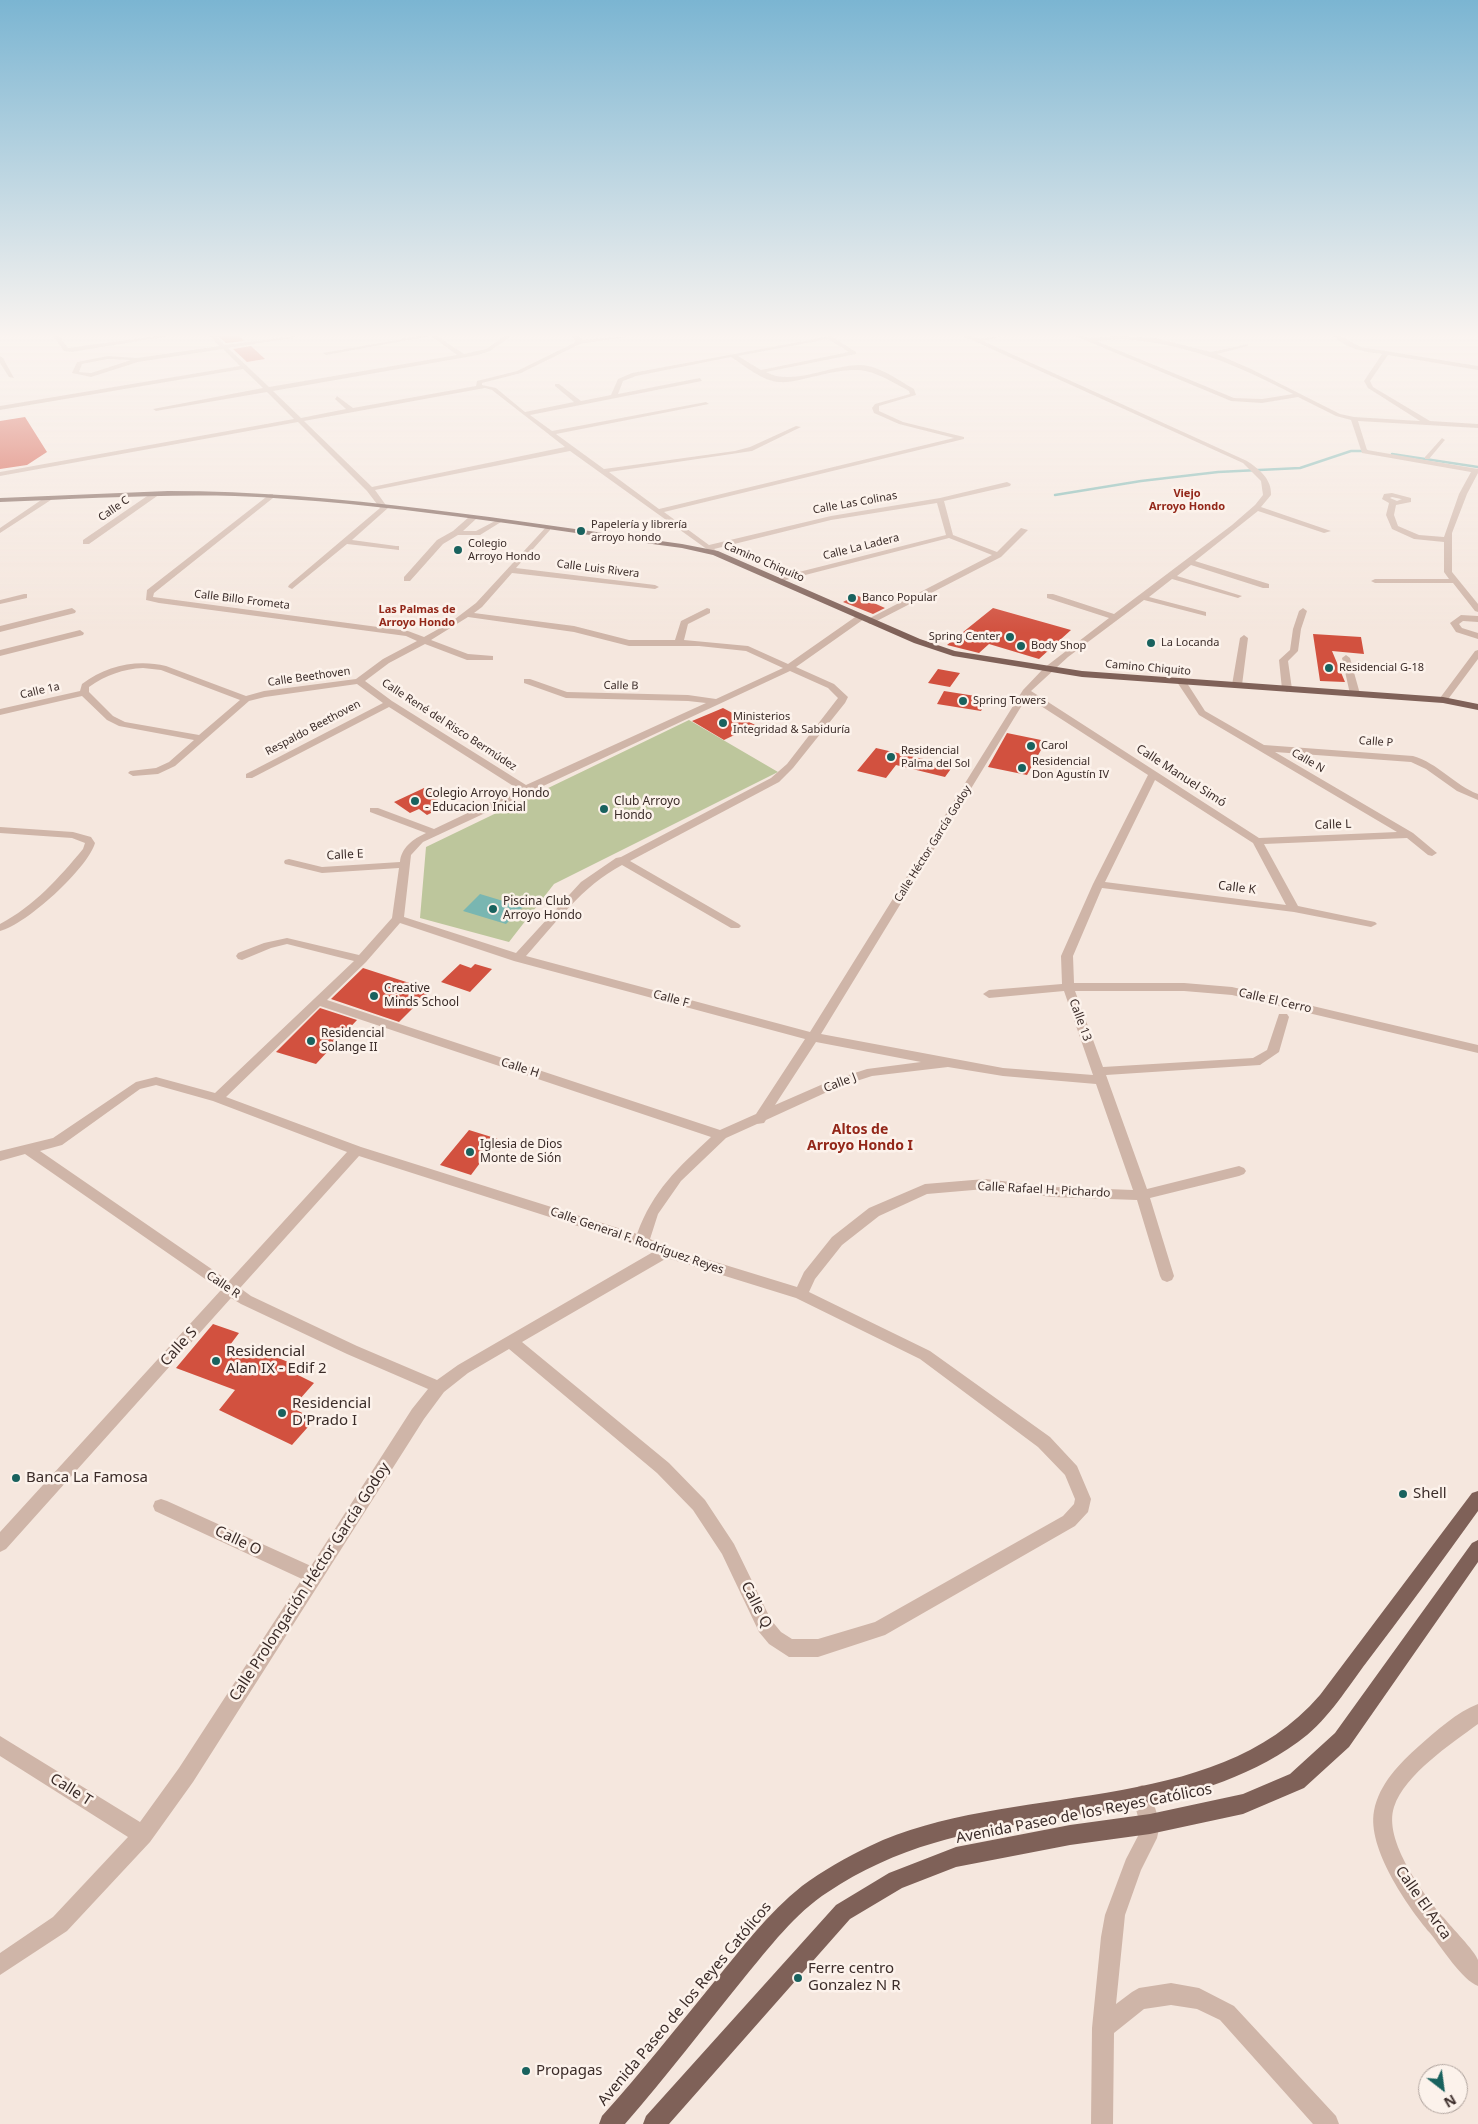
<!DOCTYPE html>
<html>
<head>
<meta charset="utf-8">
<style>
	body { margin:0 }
	#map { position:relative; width:1478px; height:2124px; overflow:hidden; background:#f5e7de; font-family:"Noto Sans",sans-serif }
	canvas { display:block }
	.north { position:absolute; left:1418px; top:2064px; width:50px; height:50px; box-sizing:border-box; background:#fcf2eb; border:1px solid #afa39d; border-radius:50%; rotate:150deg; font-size:14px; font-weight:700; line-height:20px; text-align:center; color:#3b2c29 }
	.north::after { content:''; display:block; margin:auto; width:18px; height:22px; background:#19625e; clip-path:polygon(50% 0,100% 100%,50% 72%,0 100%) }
</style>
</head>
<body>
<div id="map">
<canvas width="1478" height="2124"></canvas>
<div class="north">N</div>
</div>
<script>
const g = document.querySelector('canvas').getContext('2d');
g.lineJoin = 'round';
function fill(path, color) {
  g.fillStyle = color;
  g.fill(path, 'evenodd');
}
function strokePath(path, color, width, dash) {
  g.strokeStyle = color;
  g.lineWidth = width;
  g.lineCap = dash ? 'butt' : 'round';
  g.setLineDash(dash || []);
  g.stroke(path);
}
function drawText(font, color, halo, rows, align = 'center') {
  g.font = font + ' "Noto Sans",sans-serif';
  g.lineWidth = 5;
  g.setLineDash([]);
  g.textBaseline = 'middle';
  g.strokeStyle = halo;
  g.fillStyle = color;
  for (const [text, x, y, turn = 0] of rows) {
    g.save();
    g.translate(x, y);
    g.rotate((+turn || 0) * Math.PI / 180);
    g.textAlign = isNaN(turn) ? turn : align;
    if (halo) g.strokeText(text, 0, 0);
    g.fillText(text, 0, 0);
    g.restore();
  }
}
fill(new Path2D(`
	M689 720 778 772 554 884 509 942 420 918 426 847Z`), '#bdc69c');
fill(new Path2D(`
	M480 894 523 907 506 924 463 911Z`), '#79b6b1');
strokePath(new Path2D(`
	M1392 454 1478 467
	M1055 495 1141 481 1218 472 1300 468 1351 451H1367`), '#79b6b1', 2.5);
fill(new Path2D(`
	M218 336H239L244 341 226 343Z
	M251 346 265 359 247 362 233 349Z
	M25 417 47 452 27 465 0 469V421Z
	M856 595 885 608 873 614 843 602Z
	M993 608 1071 630 1039 659 989 644 979 653 947 645Z
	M1313 634 1361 637 1364 654 1332 651 1345 682 1320 681Z
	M938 669 960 673 950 687 928 683Z
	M944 691 988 698 981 711 937 704Z
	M723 708 755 725 724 740 692 721Z
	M1007 733 1046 741 1027 775 988 767Z
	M876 748 953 766 945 777 896 765 886 778 857 771Z
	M424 788 440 798 434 801 443 807 427 815 419 809 410 813 394 802Z
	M460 964 471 968 475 964 492 969 470 992 441 982Z
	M363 968 431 990 399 1022 331 999Z
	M320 1008 357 1020 316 1064 276 1052Z
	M469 1130 498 1139 471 1175 440 1165Z
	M213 1324 239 1333 230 1345 263 1357 266 1353 293 1364 288 1370 314 1383 292 1408 315 1419 292 1445 219 1410 235 1390 176 1368Z`), '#d2513f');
fill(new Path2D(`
	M53 336H59L68 348 157 336H169L72 352 64 351Z
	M210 336H216L225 345 296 336 293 338 228 348 269 387 457 355 431 336H437L464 354 486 349 505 336H511L490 351 478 355 273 391 301 418 346 409 335 399 337 396 353 408 476 386 477 381 517 371 576 342 572 336H578L583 340 632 336 580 344 521 373 482 383V385L496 388 525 412 574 402 555 386V384H559L581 401 611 395 618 379 632 373 831 336 856 352V354L766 372C792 387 832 364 861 365 880 366 898 380 914 389L916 395 879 406V411L903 422 964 437V439L664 512 709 545 831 516 940 498 1007 482 1011 484 1010 486 944 501 953 535 997 552 1021 528 1028 530 1001 557 871 624 868 623V619L992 555 949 538 778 582H775V578L946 535 937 503 831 520 714 549 719 553 715 555 570 451 375 490 388 508 352 540 396 546H399V550L347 544 292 589 288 587 289 585 380 508 367 491 298 422 0 476V472L294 419 267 392 156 411 153 409 263 388 243 369 0 410V406L240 366 223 349 138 362 91 377 72 373 77 362 108 356 137 358 219 346ZM828 339 849 352 761 370 738 356ZM731 357C745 366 762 381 779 382 792 383 805 378 817 376 863 365 869 369 909 391L910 394 875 404 872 408 874 413 899 424 954 438 659 509 609 472 752 451 801 427 796 426 750 447 735 451 604 469 556 434 709 404 706 402 552 431 530 415 702 381 700 378 618 394 623 381 636 376ZM108 359 131 360 91 373 79 372 82 364ZM485 388 492 390 565 447 372 487 304 421Z
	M419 336H430L326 355 323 353Z
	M963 336H970L978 339 1003 336 983 341 1247 461C1259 469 1272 479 1271 495L1261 507 1331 531 1324 533 1258 511 1195 561 1269 584V588H1263L1191 565 1177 576 1242 596 1238 598 1172 579 1149 597 1206 612V616L1144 600 1068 657 1031 691 1259 838 1397 832 1199 715 1177 682 1179 680H1185L1205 711 1264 745 1413 756C1438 763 1454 785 1478 794V800L1457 791 1426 769 1411 762 1275 752 1413 833 1437 853 1432 856 1428 855 1407 838 1264 844 1298 906 1375 922 1377 924 1371 927 1294 912 1102 888 1073 956 1074 983H1184L1232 987 1478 1045V1053L1232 995 1184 991H1075L1103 1067 1253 1058 1267 1050 1279 1014H1287L1289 1017 1279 1052 1260 1065 1106 1075 1147 1189 1239 1166 1244 1168 1246 1171 1244 1174 1239 1176 1150 1198 1174 1276 1172 1280 1167 1282 1162 1280 1160 1276 1137 1200 1053 1197 985 1189 927 1194 879 1216 842 1245 815 1279 809 1292 930 1351 1050 1437 1077 1466 1091 1499 1088 1512 1075 1526 885 1635 818 1657H789L769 1644 759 1632 722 1554 693 1510 657 1473 509 1349 468 1373 444 1392 424 1419 193 1782 150 1842 67 1931 0 1975V1953L53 1917 128 1837 0 1756V1736L140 1822 179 1768 302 1579 155 1511 153 1506 155 1501 161 1499 167 1501 311 1566 412 1409 428 1389 347 1354 241 1304 231 1298 6 1549 0 1552V1532L221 1290 25 1154 0 1161V1151L53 1138 136 1082 156 1077 215 1093 354 961 287 944 271 948 242 960 238 959 236 956 238 953 264 943 287 938 359 955 392 918 399 868 322 873 285 864 284 862 285 860 289 859 322 867 400 862C401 848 413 839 426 833L370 812V808H378L434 829 518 789 389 707 252 778H246V774L383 703 357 684 265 697 249 701 175 766 158 774 133 776 128 773 130 771 156 768 169 762 194 740 119 726 107 720 82 696 0 715V709L80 691 82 684C106 666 136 659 166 666L246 696 264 691 356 679 383 659 417 641 406 636 159 603 146 600 147 590 270 494H273V498L154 593 153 597 408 631 424 637 451 622 476 603 547 526H550V530L516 568 655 585 659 587 655 589 512 573 482 607 474 613 574 626 629 640H675L681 621 707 608 710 609V613L688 624 684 640 748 646 788 664 858 615H864V619L796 667 834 684 848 697 845 703 793 768 779 782 630 861 739 924 741 926 739 928H731L622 865C582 886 555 924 526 956L810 1032 1023 690 1044 668 1109 618 1047 598V594H1053L1114 614 1232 525 1255 505 1263 495 1261 481 1243 463ZM468 617 574 632 629 646H699L746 651 783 668 716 699 688 695 567 692 530 679H524V683L566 698 688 701 706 703 526 785 392 701 365 681 389 663 425 644 467 660H493V656L468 654 431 640ZM143 668 161 670 240 700 199 735 125 722 113 716 89 692V687C106 675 123 669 143 668ZM790 671 828 688 838 698 787 764 771 778 621 857 616 858 581 882 516 953 404 917 411 855 423 842ZM1027 697 1148 775 1093 884 1061 956 1062 984 989 990 983 994 989 998 1064 991 1093 1075 1003 1068 821 1034ZM1155 780 1253 843 1286 905 1105 882ZM400 923 514 961 805 1039 756 1114 720 1130 327 1000 366 962ZM320 1006 711 1137C678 1168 653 1190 637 1234L361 1147 226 1097ZM816 1042 921 1062 867 1069 830 1081 775 1105ZM948 1067 1003 1076 1096 1084 1133 1190 1053 1187 985 1179 925 1184 869 1208 832 1237 804 1272 797 1287 670 1248 650 1239 658 1214 681 1181 726 1138 757 1124 764 1123 766 1120 838 1087 872 1076ZM156 1085 213 1101 347 1152 229 1281 40 1151 62 1145 140 1089ZM359 1156 637 1245 653 1252 458 1365 437 1380 357 1346 251 1296 240 1288ZM667 1258 796 1298 920 1359 1038 1447 1065 1475 1075 1499 1074 1504 1063 1516 875 1622 818 1639H792L781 1632 771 1620 734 1544 705 1500 669 1463 522 1342Z
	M1075 336H1082L1089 338 1119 336 1155 338 1211 352 1248 344V346L1217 354 1251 369 1340 414 1354 417 1420 421 1368 388 1364 381 1382 354C1365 352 1346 349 1334 336H1340L1361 347 1478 366V370L1388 355 1370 381 1373 387 1430 421 1478 424V428L1358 421 1367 450 1478 469V473L1467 494 1452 533V572L1478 604V612L1475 611 1453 583H1375L1371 581 1375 579H1449L1444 572V542L1414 539 1392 529 1386 515 1389 503 1382 499 1384 494 1392 493 1411 498V502L1396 505 1394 515 1398 526 1419 535 1444 537 1459 494 1471 472 1362 453 1351 420 1336 416 1298 397 1262 403 1231 401ZM1122 339C1188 344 1235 364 1293 394L1262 399 1234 398 1096 341ZM1392 497 1401 499H1402L1397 501 1390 498Z
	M0 356 3 358 14 378 9 377 0 363Z
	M1442 438 1445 440 1444 441 1429 459H1425V457Z
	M153 492 160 494 89 544H83V540Z
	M47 496 54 498 0 533V528Z
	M469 517 476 519 463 531H476L497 520 501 522 480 535H458L443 544 410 581H404V577L437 540 453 531Z
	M24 594H27V598L0 604V600Z
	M72 608 76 611 75 613 0 632V626Z
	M1303 608 1307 611 1301 629 1298 651 1288 661 1292 689 1287 692 1282 689 1279 660 1290 650 1293 629 1299 611Z
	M1461 615 1478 616V622L1463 621 1459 624 1462 628 1478 633V639L1456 632 1450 623Z
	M80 630 84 633 83 635 0 656V650Z
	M1244 635 1248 638 1242 685 1237 688 1232 685 1240 638Z
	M1478 650V659L1446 702H1440V698L1475 651Z
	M1346 655 1350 658 1360 694 1358 696 1350 694 1342 658Z
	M0 827 73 832 91 837 95 843C88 868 26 925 0 931V924C34 906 59 878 83 849L85 843 72 838 0 833Z
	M1478 1704V1724C1451 1744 1405 1774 1394 1807 1383 1840 1423 1894 1444 1918 1451 1927 1475 1951 1478 1960 1478 1967 1478 1979 1478 1986 1462 1980 1442 1948 1430 1933 1407 1906 1367 1848 1374 1811 1379 1784 1400 1763 1419 1746 1436 1731 1457 1712 1478 1704Z
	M1142 1785 1149 1788 1160 1824 1157 1838 1141 1870 1125 1915 1116 2004 1132 1992 1139 1988 1171 1983 1199 1988 1234 2006 1336 2116 1339 2124H1313L1220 2020 1197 2009 1171 2005 1144 2009 1114 2033 1113 2124H1091L1092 2028 1101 1937 1105 1915 1126 1859 1138 1836 1140 1824 1132 1795 1135 1788Z`), '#cfb5a8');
fill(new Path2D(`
	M168 491C340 491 511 521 682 544L718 551 920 639 955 651 1082 671 1443 697 1478 704V710L1443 703 1082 677 953 656 914 643 713 555 682 548C534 528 384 502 235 496 156 494 78 499 0 502V498Z
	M1478 1491V1511C1440 1564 1402 1616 1363 1667 1344 1693 1325 1723 1298 1742 1191 1819 1054 1807 934 1843 896 1854 861 1870 828 1892 795 1913 769 1948 744 1978 704 2027 666 2077 625 2124H599L602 2116C641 2073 677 2027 714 1982 741 1949 768 1913 802 1886 822 1871 847 1857 870 1846 1008 1780 1213 1820 1320 1695L1472 1493Z
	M1478 1540V1562L1349 1747 1304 1788 1243 1814 1150 1834 1070 1845 956 1867 902 1888 850 1919 669 2124H643L646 2116 836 1905 889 1873 956 1847 1070 1825 1150 1814 1243 1794 1290 1774 1335 1733 1472 1543Z`), '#7f6158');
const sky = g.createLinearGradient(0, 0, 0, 633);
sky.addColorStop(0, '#7bb5d2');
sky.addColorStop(0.53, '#faf4f0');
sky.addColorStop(1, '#faf4f000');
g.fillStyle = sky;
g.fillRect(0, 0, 1478, 633);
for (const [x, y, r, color] of [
	[581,531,5,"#19625e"],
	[458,550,5,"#19625e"],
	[852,598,5,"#19625e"],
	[1010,637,5,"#19625e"],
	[1151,643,5,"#19625e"],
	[1021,646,5,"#19625e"],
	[1329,668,5,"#19625e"],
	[963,701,5,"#19625e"],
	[723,723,5,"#19625e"],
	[1031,746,5,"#19625e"],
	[891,757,5,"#19625e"],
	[1022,768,5,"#19625e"],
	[415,801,5,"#19625e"],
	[604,809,5,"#19625e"],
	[493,909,5,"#19625e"],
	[374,996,5,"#19625e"],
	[311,1041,5,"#19625e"],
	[470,1152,5,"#19625e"],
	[216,1361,5,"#19625e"],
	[282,1413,5,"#19625e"],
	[16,1478,5,"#19625e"],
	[1403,1494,5,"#19625e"],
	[798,1978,5,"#19625e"],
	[526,2071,5,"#19625e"]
]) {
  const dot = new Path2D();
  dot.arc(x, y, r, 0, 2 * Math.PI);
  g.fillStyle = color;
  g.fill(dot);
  strokePath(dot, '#fcf2eb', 2);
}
drawText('bold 11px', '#932719', '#fcf2eb', [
	["Viejo",1187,494],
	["Arroyo Hondo",1187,507],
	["Las Palmas de",417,610],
	["Arroyo Hondo",417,623]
]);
drawText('11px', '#3b2c29', '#fcf2eb', [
	["Calle Las Colinas",855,503,-10],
	["Calle C",114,509,-35],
	["Calle La Ladera",861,547,-14],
	["Camino Chiquito",764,562,23],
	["Calle Luis Rivera",598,569,7],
	["Calle Billo Frometa",242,600,7],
	["Camino Chiquito",1148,668,5],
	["Calle Beethoven",309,677,-8],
	["Calle B",621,686,1],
	["Calle 1a",40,691,-13],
	["Calle René del Risco Bermúdez",449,725,33],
	["Respaldo Beethoven",313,728,-28],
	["Calle P",1376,742,4],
	["Calle N",1308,761,30],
	["Calle Héctor García Godoy",933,844,-58]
]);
drawText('11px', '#3b2c29', '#fcf2eb', [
	["Papelería y librería",591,525],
	["arroyo hondo",591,538],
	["Colegio",468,544],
	["Arroyo Hondo",468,557],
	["Banco Popular",862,598],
	["Spring Center",1000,637,"right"],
	["La Locanda",1161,643],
	["Body Shop",1031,646],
	["Residencial G-18",1339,668],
	["Spring Towers",973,701],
	["Ministerios",733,717],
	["Integridad & Sabiduría",733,730],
	["Carol",1041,746],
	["Residencial",901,751],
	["Palma del Sol",901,764],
	["Residencial",1032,762],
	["Don Agustín IV",1032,775]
], 'left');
drawText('12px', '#3b2c29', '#fcf2eb', [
	["Calle Manuel Simó",1181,776,33],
	["Calle L",1333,825,-2],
	["Calle E",345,855,-3],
	["Calle K",1237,888,7],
	["Calle F",671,999,15],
	["Calle El Cerro",1275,1001,13],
	["Calle 13",1080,1020,70],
	["Calle H",520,1068,18],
	["Calle J",840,1083,-21],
	["Calle Rafael H. Pichardo",1044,1190,3],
	["Calle General F. Rodríguez Reyes",637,1241,19],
	["Calle R",223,1285,34]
]);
drawText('12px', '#3b2c29', '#fcf2eb', [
	["Colegio Arroyo Hondo",425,794],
	["- Educacion Inicial",425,808],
	["Club Arroyo",614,802],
	["Hondo",614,816],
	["Piscina Club",503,902],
	["Arroyo Hondo",503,916],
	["Creative",384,989],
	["Minds School",384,1003],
	["Residencial",321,1034],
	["Solange II",321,1048],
	["Iglesia de Dios",480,1145],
	["Monte de Sión",480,1159]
], 'left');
drawText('bold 14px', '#932719', '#fcf2eb', [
	["Altos de",860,1130],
	["Arroyo Hondo I",860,1146]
]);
drawText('15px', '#3b2c29', '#fcf2eb', [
	["Calle S",179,1347,-48],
	["Calle O",238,1541,25],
	["Calle Prolongación Héctor García Godoy",310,1582,-57],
	["Calle Q",756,1605,63],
	["Calle T",71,1790,32],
	["Avenida Paseo de los Reyes Católicos",1084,1814,-11],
	["Calle El Arca",1423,1903,55],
	["Avenida Paseo de los Reyes Católicos",685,2004,-50]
]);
drawText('15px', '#3b2c29', '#fcf2eb', [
	["Residencial",226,1352],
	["Alan IX - Edif 2",226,1369],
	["Residencial",292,1404],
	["D'Prado I",292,1421],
	["Banca La Famosa",26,1478],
	["Shell",1413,1494],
	["Ferre centro",808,1969],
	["Gonzalez N R",808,1986],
	["Propagas",536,2071]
], 'left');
</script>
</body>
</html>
